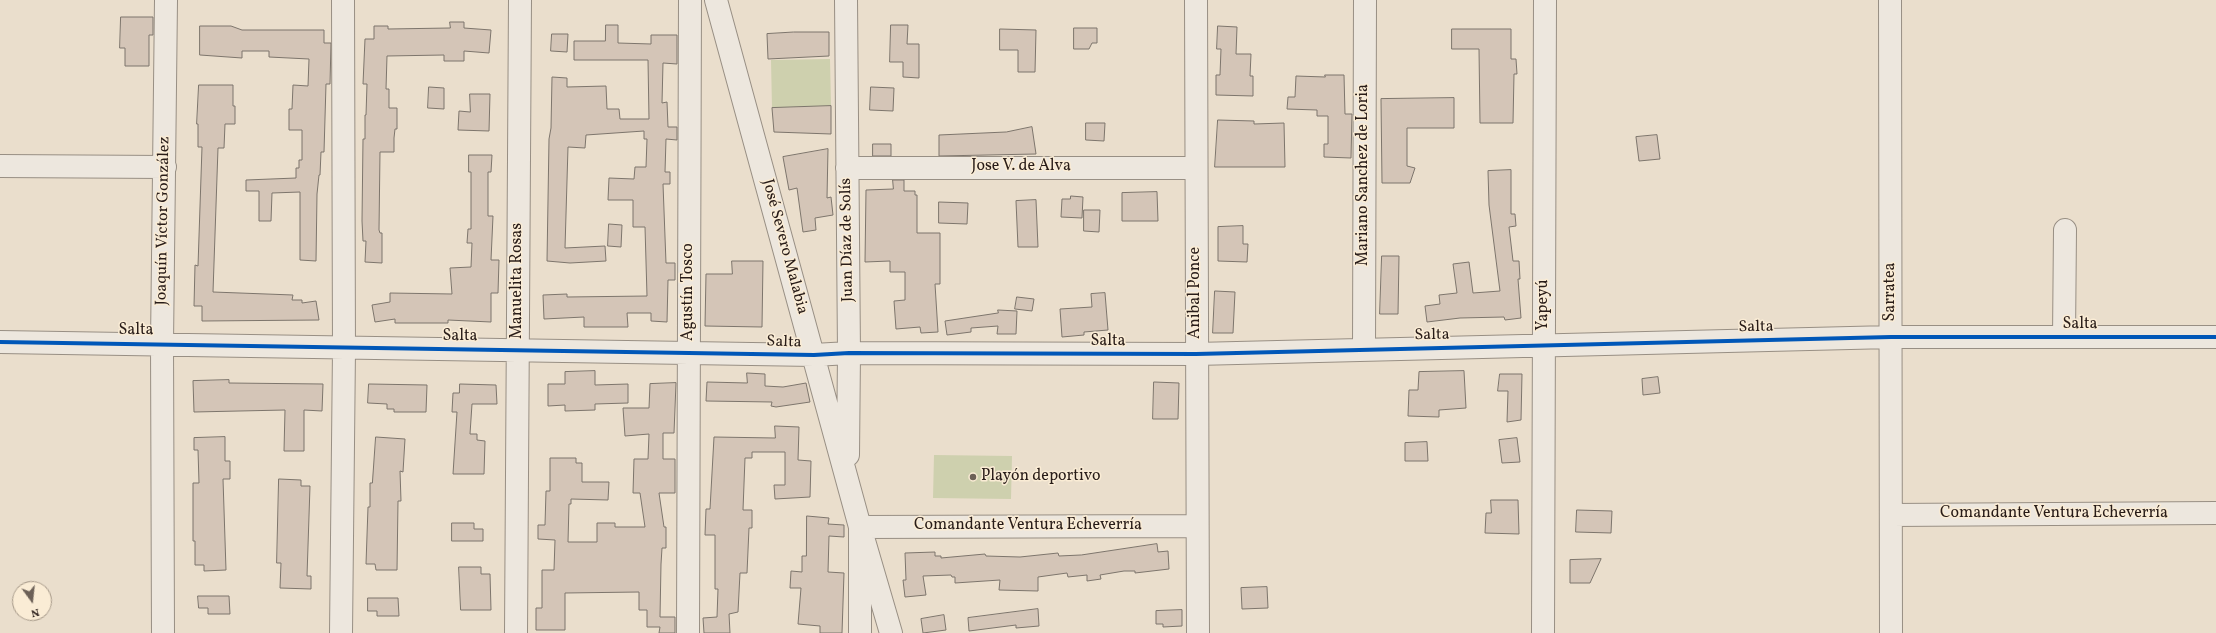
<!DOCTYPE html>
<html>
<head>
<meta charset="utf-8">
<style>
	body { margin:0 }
	#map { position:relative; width:2216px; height:633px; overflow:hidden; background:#eadecc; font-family:Vollkorn,serif }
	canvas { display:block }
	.north { position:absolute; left:12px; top:581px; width:40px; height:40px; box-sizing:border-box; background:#faecd5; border:1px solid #a69989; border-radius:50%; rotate:165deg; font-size:11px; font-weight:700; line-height:16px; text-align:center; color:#281c18 }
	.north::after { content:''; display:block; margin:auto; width:14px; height:18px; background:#6c6057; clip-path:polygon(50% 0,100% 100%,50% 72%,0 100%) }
</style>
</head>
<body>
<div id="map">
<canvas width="2216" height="633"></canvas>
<div class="north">N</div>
</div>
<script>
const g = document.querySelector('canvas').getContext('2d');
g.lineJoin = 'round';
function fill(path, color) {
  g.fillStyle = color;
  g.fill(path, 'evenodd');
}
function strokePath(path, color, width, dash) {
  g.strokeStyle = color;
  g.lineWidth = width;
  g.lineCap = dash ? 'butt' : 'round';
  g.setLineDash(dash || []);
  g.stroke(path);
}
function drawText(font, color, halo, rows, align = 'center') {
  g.font = font + ' Vollkorn,serif';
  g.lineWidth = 3;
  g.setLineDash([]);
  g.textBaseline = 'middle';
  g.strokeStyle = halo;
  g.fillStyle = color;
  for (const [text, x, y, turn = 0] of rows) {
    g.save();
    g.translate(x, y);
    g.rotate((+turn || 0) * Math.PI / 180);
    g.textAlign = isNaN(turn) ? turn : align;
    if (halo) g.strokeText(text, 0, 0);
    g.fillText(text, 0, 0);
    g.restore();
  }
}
fill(new Path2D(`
	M830 59 831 106 772 108 771 60Z
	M934 455 1012 456 1011 499 933 498Z`), '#ced0ae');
const building = new Path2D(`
	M121 17H153V35H149V66H125V48H120Z
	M450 22H464V28L491 30 489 53 464 51V61H444V55L387 56 386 89H389V108H397V129H395L394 138V152H380L379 230 380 233H382V263L365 262 366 241H363L362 221 363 139H365V115H366L367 84H363L365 39H374V26H388V29L450 28Z
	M606 25H618V43L651 44V35H677V64L663 63 662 103 667 102 668 127H677V140L666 139 665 172H670V184H663L666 263H675V280H668L667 322 651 321V313H627L628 327H584V317L544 319 543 295 567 294V297L647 296 645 227H633V200H608L609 178 634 179 635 167H646L647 139H644V131L586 135 585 148 568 147 565 248 605 246 606 261 570 263 547 261 549 139 551 128 552 77 567 78V87L606 86 607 109H619L620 119H649L648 60H574V41H605Z
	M891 25H908L907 44H919V78L903 77V62H890Z
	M200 26H231L242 30H324V43H331L330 84H326L324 152H321L320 175H319L317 194 316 261 300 260V192L272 193 271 221H259V191H246V180L296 178V168H299V160H302V130H289V109H292L293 85 308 86 309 59 269 57V51H242V58L200 55Z
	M1218 26 1237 27 1236 54H1251L1250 76H1253V96L1216 95V75H1220L1221 49H1217Z
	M1074 28H1097V43H1092L1089 49H1074Z
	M1000 29 1036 30 1035 72H1018V50H1000Z
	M1452 29H1511V59H1516L1517 74H1514L1513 123H1480L1479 49H1452Z
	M794 32H829V56L768 59 767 34Z
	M552 34H568L567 52 551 51Z
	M1325 75H1344L1345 114H1352L1351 158 1324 157V144H1328V116H1317V110L1287 109 1288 97H1295L1296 76 1325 77Z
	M199 85H233V106H235V124H225L224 148H218L213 292 293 295 292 300H302V303L316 301 319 320 202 321V306H194L195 265 198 266 202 147H198V124H197Z
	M429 87 444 88V109L428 108Z
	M871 87 894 88 893 111 870 110Z
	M470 94H490L489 131 458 130 459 111 470 112Z
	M1454 98V128H1407V166L1415 168 1410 183H1382L1381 99Z
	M831 106V134L774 132 772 108Z
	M1218 120 1254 121V124L1284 123 1285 167H1215Z
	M1086 123H1105L1104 141 1086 140Z
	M1032 127 1036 154 939 156V135L1006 132Z
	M1657 135 1660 159 1639 161 1636 137Z
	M873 144H891V156H873Z
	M828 149 827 198 831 197 833 215 815 218 816 230 803 232 797 188 789 190 783 157Z
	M469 155H492L491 172H488V216H493L491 260H499L498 293H491V322L448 320V323H395V319L375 322 372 305 390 302V293L452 294 450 268 471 267 472 243H467L468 229H471V172H469Z
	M1511 170V214H1515L1516 226 1509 227 1513 261H1519L1520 279H1518L1521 318 1505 320 1504 317 1460 318 1427 322 1425 306 1440 304 1439 295 1457 293 1453 264 1469 262 1473 293 1500 291 1489 205 1488 171Z
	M893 180H904V191H915V195H917V233H940V284H935L938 332 921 333 920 327 896 329 894 301 905 300V272H890V261L865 262 866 190 893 189Z
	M1157 192 1158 221H1122V193Z
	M1071 196 1083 197 1082 218 1061 217 1062 199H1070Z
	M1036 200 1038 247H1018L1016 201Z
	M939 202 968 203 967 224 939 223Z
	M1084 210H1100L1099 232 1084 231Z
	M609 224 622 225 621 247 608 246Z
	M1243 226V244H1248L1247 262 1218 261V227Z
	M1382 256H1399L1398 314H1380Z
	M732 261H763L762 327 705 326 706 274H732Z
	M1215 291 1235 292 1233 333H1213Z
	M1105 293 1108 330 1084 332V335L1062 337 1060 309 1092 307 1091 294Z
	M1017 297 1034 299 1032 311 1015 309Z
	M998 310 1017 311 1016 334H997L998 326 971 328V332L947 335 945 321 998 313Z
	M595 371V385L628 384V403L595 404V410L565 411V405L548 406V384H565V372Z
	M1464 371 1466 408 1439 410V417L1408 416 1409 390H1418L1419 372Z
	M747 373 765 374V386L783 387 806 383 810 402 776 407 771 406 772 402 706 401 707 382 747 383Z
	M1500 374H1522L1521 420 1507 422 1508 391H1498Z
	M1658 377 1660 393 1643 395 1642 379Z
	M229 380V383L323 384 322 411 304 410V451H284L285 410 194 412 193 381Z
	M1154 382 1179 383 1178 419H1153Z
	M676 383 674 433H663V459H675V493H659L664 527H666V548H662L661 564 660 617H675V633H659L660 627H647V610H639V592L565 593V630H536V608H542V570H554L555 540 538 539V525H545L546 491H550V458H576V463H582V482H609L608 500 571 499V504H569L568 542H597V523H615V527H645L640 493H633L634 459H648L649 434 625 436 623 408H649L650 384Z
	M369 384 427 385 426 412H394V409H387V404L368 403Z
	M460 384 496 385 497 404H472L470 434H477V440L485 441 484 474H453L457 412H452L453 393H459Z
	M775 426 799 427 798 460 811 461 810 497 775 499 774 485H785V452H752V458H745L743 510H752V528H749L747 573H740L738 612 729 614 730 633H704L703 618 717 617 718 589H715V535H705L706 509H710L714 437 775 438Z
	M225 437V461H230V479H223L226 570 204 571V565H195V541H193V483H199L198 450H194V438Z
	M376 437 405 439 403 472 400 471 401 501H398L397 570H376L375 564H366L368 507H370V483H372Z
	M1517 438 1520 462 1502 463 1499 440Z
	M1427 442 1428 461H1405V443Z
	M279 479 301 480V486H310L307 576H311V589L280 588 281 563H277Z
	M1491 500H1518L1519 534 1485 533 1486 513H1491Z
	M1577 510 1612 511 1611 533 1576 532Z
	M807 516 829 518 828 524 844 525V537L829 536 828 572 844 573 842 633H820V626L798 624 801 588H790L791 571 802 572V556H806Z
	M452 523H474V529H483V541H452Z
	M1157 544 1158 552 1168 551 1169 569 1135 573V571H1124L1100 575 1101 579 1087 581V575L1068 577 1067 573 1038 577V591L999 590 1000 580 955 583V577H952L951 575 923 576 926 595 905 597 903 580H906L905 553 935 552V556H941V558L985 554 986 556 1020 557 1058 553 1059 556 1081 555Z
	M1601 559 1590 583H1570V560Z
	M459 567H481V574H490L491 610H461Z
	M1267 587 1268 608 1242 609 1241 588Z
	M198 596H229L230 614H208V608H199Z
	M368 598H398L399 616H377V611H368Z
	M1038 609 1039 626 1016 628V625L969 631 968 618Z
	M1182 610V626L1163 627V624H1156V611Z
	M944 615 946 630 923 633 921 619Z`);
fill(building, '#d4c5b7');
strokePath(building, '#7d756c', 1);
const minor = new Path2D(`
	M716 0 860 527 891 633
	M846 0 849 353 848 455
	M1196 0 1198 633
	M1890 0 1891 633
	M0 166 165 167
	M847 168H1195
	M2064 337 2065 230
	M0 342 814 355 849 353 1196 354 1891 337H2216
	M1364 350 1365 0
	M1891 515 2216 513
	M163 633 162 343 166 0
	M341 633 344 349 343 0
	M516 633 520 0
	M688 633 690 0
	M860 633V527L1197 526
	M1543 633 1545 0`);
strokePath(minor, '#988f84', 24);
strokePath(minor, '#ede7de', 22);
strokePath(new Path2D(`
	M0 342 814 355 849 353 1196 354 1891 337H2216`), '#0057b8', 4);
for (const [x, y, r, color] of [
	[973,477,4,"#6c6057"]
]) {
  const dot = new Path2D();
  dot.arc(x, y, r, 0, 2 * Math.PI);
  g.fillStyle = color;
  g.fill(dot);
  strokePath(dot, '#faecd5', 1.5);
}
drawText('16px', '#281c18', '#faecd5', [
	["Jose V. de Alva",1021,167],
	["Mariano Sanchez de Loria",1364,175,-90],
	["Joaquín Víctor González",164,221,-89],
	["Juan Díaz de Solís",848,240,-91],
	["José Severo Malabia",784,247,75],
	["Manuelita Rosas",518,281,-90],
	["Agustín Tosco",689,292,-90],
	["Sarratea",1891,292,-90],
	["Anibal Ponce",1196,293,-90],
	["Yapeyú",1544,305,-90],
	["Salta",2080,325],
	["Salta",1756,328,-1],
	["Salta",136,331],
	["Salta",1432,336,-1],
	["Salta",460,337],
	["Salta",1108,342],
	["Salta",784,343,2],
	["Comandante Ventura Echeverría",2054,514],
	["Comandante Ventura Echeverría",1028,526]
]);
drawText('16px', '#281c18', '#faecd5', [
	["Playón deportivo",981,477]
], 'left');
</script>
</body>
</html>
